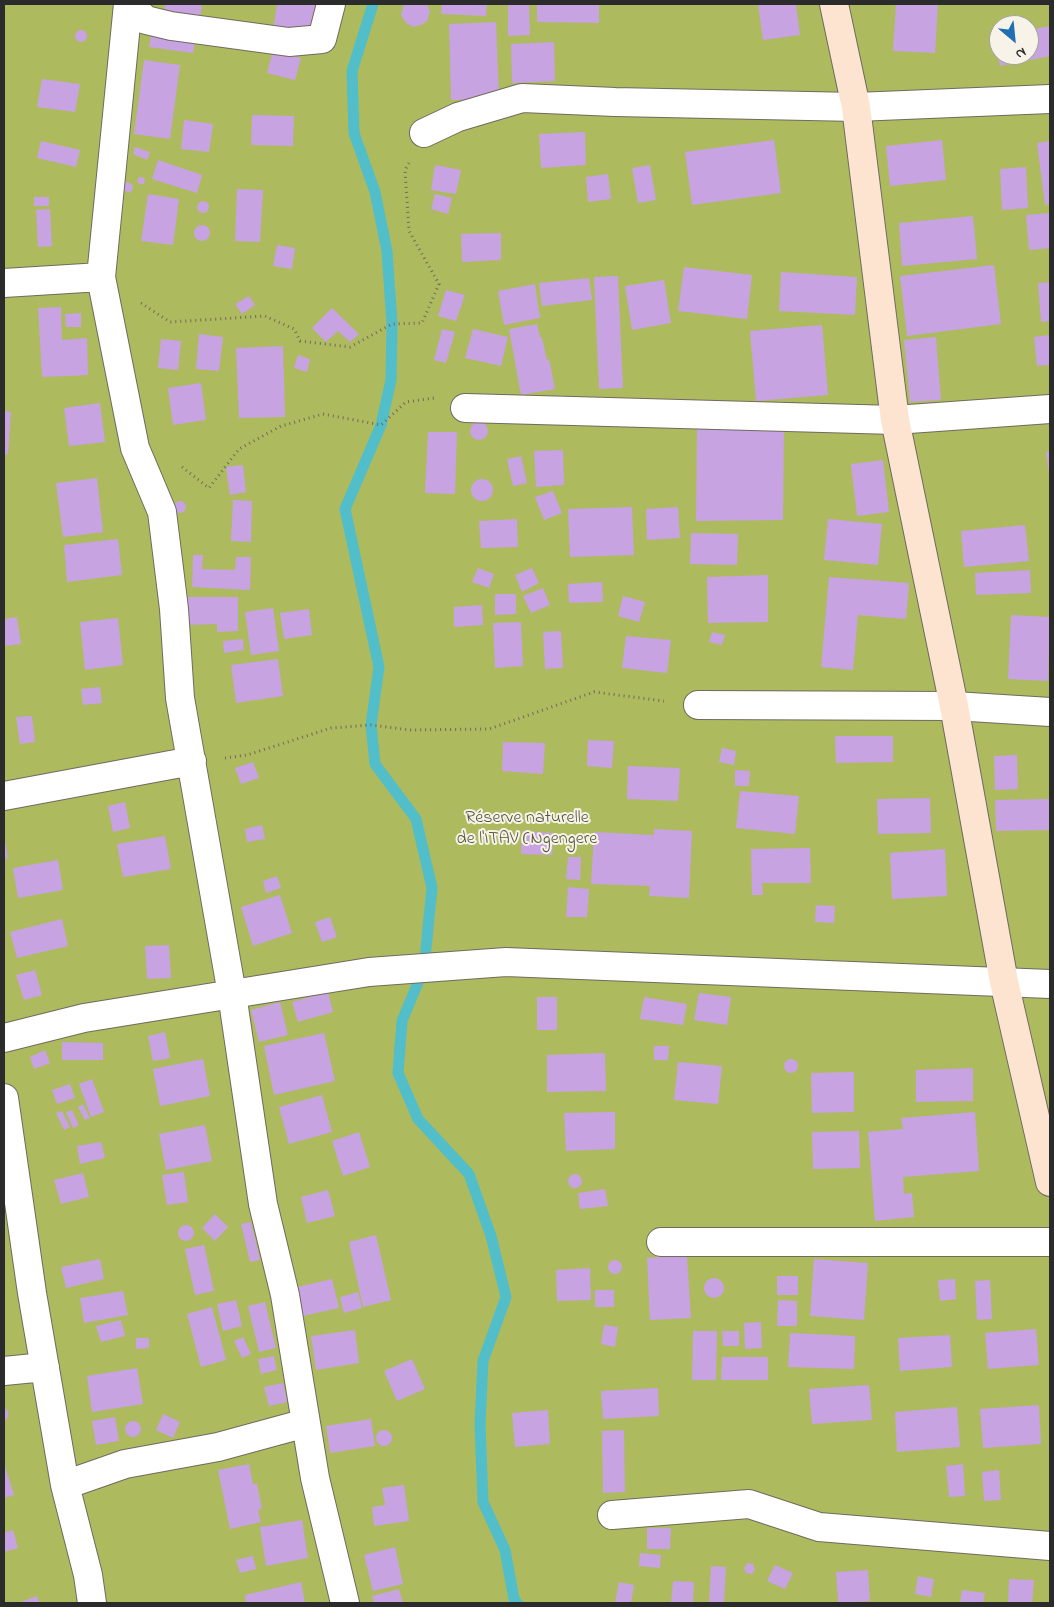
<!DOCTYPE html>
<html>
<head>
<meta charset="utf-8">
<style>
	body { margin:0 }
	#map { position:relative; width:1054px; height:1607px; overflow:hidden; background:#f0dfc0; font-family:"Indie Flower",sans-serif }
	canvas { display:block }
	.frame { position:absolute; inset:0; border:5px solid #2b2b2b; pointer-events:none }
	.north { position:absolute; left:989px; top:15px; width:50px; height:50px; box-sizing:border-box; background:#f7f3e8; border:1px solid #a5a39c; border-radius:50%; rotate:152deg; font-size:14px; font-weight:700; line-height:20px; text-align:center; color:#2b2b2b }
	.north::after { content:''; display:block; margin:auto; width:18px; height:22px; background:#1f6fb2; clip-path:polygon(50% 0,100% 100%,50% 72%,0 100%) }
</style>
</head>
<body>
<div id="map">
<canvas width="1054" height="1607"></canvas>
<div class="frame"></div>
<div class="north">N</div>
</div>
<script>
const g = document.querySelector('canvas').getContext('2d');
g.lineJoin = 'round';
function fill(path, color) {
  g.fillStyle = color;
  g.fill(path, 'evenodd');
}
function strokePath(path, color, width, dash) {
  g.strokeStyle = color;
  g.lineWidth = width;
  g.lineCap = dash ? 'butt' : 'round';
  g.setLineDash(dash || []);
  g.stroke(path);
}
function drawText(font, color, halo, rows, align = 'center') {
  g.font = font + ' "Indie Flower",sans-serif';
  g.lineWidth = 4;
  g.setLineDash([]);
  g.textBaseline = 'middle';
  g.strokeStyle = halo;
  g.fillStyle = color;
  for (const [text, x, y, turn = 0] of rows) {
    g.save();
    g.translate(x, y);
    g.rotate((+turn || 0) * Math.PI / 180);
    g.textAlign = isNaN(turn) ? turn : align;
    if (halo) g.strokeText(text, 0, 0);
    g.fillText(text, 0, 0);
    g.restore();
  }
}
fill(new Path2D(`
	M4 4H1050V1603H4ZM999 25H1029V55H999Z`), '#adbb5e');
strokePath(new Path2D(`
	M373 4 352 71 354 133 375 192 387 251 392 324 391 380 381 425 345 509 379 667 371 725 375 764 416 819 432 888 424 968 402 1021 398 1073 418 1119 469 1174 491 1236 506 1297 483 1361 480 1424 483 1502 505 1550 514 1599 517 1603`), '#51beca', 11);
fill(new Path2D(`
	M165 4H202L199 24 163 20Z
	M277 4H317L313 37 273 31Z
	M404 4H427L430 12 427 21 423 24 414 27 406 23 401 15Z
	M442 4H487L486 16 441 14Z
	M508 4H529L530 35 508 36Z
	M537 4H599V23L537 22Z
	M758 4H796L800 35 763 40Z
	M896 4H938L935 53 893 51Z
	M496 22 499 98 451 100 449 24Z
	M1050 26V56L1000 66 994 37 999 36V55H1029V30Z
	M75 36a6 6 0 1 1 12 0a6 6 0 1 1-12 0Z
	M152 30 196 36 193 53 149 47Z
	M554 42 555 81 512 83 511 44Z
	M273 50 301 58 295 80 267 73Z
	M144 60 180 65 170 139 134 134Z
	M42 79 80 84 75 112 37 107Z
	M252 115 294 116 293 146 251 145Z
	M184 120 213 124 209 152 181 149Z
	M585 132 586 165 541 168 539 134Z
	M774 140 781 193 692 205 685 152Z
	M942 140 946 180 890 186 886 146Z
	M41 141 80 150 76 167 37 158Z
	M1050 141V204L1045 205 1037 143Z
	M135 147 150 152 147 160 133 154Z
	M158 160 202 175 197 193 152 179Z
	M435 165 461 170 456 194 431 190Z
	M650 165 656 200 638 203 632 168Z
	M1026 167 1028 208 1002 210 1000 169Z
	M608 174 611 199 588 202 586 177Z
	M139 177H143L145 180 144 184H139L137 181Z
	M127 182 132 184 133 189 129 193 124 190 123 185Z
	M237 189 263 190 260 242 235 241Z
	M148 194 179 199 173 245 141 241Z
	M435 194 452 198 448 214 431 209Z
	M34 197H49V206H34Z
	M197 207a6 6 0 1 1 12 0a6 6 0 1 1-12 0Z
	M50 209 52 246 38 247 36 210Z
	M1050 213V248L1029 250 1026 215Z
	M973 216 977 259 902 266 899 223Z
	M194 233a8 8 0 1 1 16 0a8 8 0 1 1-16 0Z
	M501 233V260L462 262 461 234Z
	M277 245 295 248 292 269 273 266Z
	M994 265 1001 324 907 336 900 276Z
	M684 267 752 275 747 319 678 311Z
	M781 272 857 277 855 315 779 311Z
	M618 276 623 388 599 389 594 277Z
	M589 278 592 300 542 306 539 283Z
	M664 280 671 323 632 330 625 286Z
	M1050 282V321L1041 322 1038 283Z
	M535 284 540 318 504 325 498 291Z
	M446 290 465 295 456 321 438 316Z
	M249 296 255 305 242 314 235 304Z
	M61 307 62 340 87 338 88 375 42 377 38 308Z
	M332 308 359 334 350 342 338 331 326 342 312 328Z
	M81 313V327H66L65 314Z
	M537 324 540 337 542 338 547 360 549 359 555 389 521 395 509 329Z
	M822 325 828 395 756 401 750 331Z
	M442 329 455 332 446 363 434 360Z
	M473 329 508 337 501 366 465 358Z
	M199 334 223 337 219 371 196 369Z
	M1050 335V365L1037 366 1034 337Z
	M936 337 941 400 910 402 904 340Z
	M161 339 181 341 178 370 158 368Z
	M283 346 285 417 239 418 236 348Z
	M298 355 310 359 307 372 294 368Z
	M201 383 206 420 173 425 168 388Z
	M100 403 105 442 69 446 64 408Z
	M4 411 11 412 8 454H4Z
	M470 431a9 9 0 1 1 18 0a9 9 0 1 1-18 0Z
	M697 429H784L783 520 696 521Z
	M428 432H457L455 494 425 493Z
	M563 450 564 485 536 487 534 451Z
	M1050 451V474H1049L1046 452Z
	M521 456 527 483 513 486 507 459Z
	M883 460 889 512 857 516 851 464Z
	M243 465 246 492 230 495 226 467Z
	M97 478 103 532 63 537 56 483Z
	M471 490a11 11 0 1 1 22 0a11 11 0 1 1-22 0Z
	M553 491 562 513 544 520 535 497Z
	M233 500 252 501 251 542 231 541Z
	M174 507a6 6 0 1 1 12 0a6 6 0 1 1-12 0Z
	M632 507 634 555 570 557 568 509Z
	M678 507 680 538 647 540 646 509Z
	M517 519 518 547 481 548 479 521Z
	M828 519 882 524 878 565 824 560Z
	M1025 525 1029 561 964 567 961 531Z
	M691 533 738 534 737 565 690 564Z
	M118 539 122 575 67 582 64 545Z
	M193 555H203L202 569 235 570 236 557H251L250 590 192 587Z
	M478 568 494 574 489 588 472 582Z
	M532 568 539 583 522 592 515 575Z
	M1030 570 1031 593 976 595 975 573Z
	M768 575V622L708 623 707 577Z
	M829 577 909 583 906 619 858 615 853 670 821 667Z
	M602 582 603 602 569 603 568 584Z
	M543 588 550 605 531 613 523 596Z
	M495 594H516V614L495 615Z
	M623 596 645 602 639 622 618 616Z
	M187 597H238V631L217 632V624L186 625Z
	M482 605 483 625 454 627V607Z
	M273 608 279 651 251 655 245 612Z
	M309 609 312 635 284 639 280 613Z
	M1011 615 1050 617 1048 681 1008 679Z
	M17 617 21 644 4 646V619Z
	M118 618 123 665 85 670 80 622Z
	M521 622 523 666 495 668 493 623Z
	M561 631 563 668 545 669 543 632Z
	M712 632 725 635 722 645 709 642Z
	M626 636 671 640 667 673 622 668Z
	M243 639 244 650 224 653 223 641Z
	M278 659 283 696 236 703 231 665Z
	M100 687 102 703 83 705 81 689Z
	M32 716 35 742 20 744 16 717Z
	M835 736H893V762L836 763Z
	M588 740 614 741 612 768 587 766Z
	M503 742 545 743 543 774 502 771Z
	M722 748 736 751 734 765 719 762Z
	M1017 755 1018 789 995 790 994 756Z
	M253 762 259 778 241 784 235 768Z
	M628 766 680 768 678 801 627 799Z
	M735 770 750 771 749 786H735Z
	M740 791 799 796 795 834 736 828Z
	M930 798 931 833 878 834 877 799Z
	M1050 799V830L996 831 995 800Z
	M125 802 130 828 113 832 108 806Z
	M262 825 265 839 247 842 245 829Z
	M654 829 692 831 689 898 649 896 650 886 591 884 594 832 654 835Z
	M522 831 554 833 552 855 521 854Z
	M165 836 171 869 123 877 117 844Z
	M5 840 8 858 4 859V841Z
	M810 848 811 883H762L763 895H752L751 849Z
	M945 849 947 896 892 899 890 853Z
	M568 857H581L580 880 566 879Z
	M58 860 63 890 18 898 13 868Z
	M277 876 281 888 266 893 263 881Z
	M568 887 589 889 587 917H566Z
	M280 895 292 933 253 946 241 907Z
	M816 905 835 906 834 923 815 922Z
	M330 917 337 937 322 942 315 922Z
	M62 919 68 946 17 958 10 932Z
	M169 945 171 978 147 979 145 946Z
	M35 970 42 995 24 1000 16 975Z
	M328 992 333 1012 298 1022 292 1002Z
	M699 993 731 997 727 1025 694 1020Z
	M537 997H557V1030H537Z
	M644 997 687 1004 683 1025 640 1019Z
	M280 1002 288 1035 259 1042 251 1010Z
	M165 1032 170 1058 153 1061 148 1036Z
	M324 1033 335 1081 274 1095 264 1046Z
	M62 1042 103 1043V1060H62Z
	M654 1046H669L668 1060H654Z
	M45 1050 50 1063 34 1069 30 1057Z
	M605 1053 606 1091 547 1092V1055Z
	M203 1059 210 1096 160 1106 153 1069Z
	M784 1066a7 7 0 1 1 14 0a7 7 0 1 1-14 0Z
	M678 1062 722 1066 718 1104 674 1100Z
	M973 1068V1101L916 1102V1070Z
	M854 1072V1112L812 1113 811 1073Z
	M92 1079 104 1112 91 1117 79 1084Z
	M70 1084 75 1098 57 1104 52 1090Z
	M322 1095 332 1132 289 1144 279 1107Z
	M83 1104 90 1118 85 1120 78 1107Z
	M72 1110 79 1125 73 1128 66 1112Z
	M62 1111 70 1127 64 1130 56 1113Z
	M615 1112V1149L566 1151 564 1113Z
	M975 1112 979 1171 903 1177 904 1194 912 1193 914 1217 875 1221 868 1132 903 1129 901 1118Z
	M205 1125 212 1161 166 1170 159 1134Z
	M859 1131 860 1168 813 1169 812 1132Z
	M359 1132 370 1167 343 1176 332 1141Z
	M101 1142 105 1158 80 1164 77 1146Z
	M184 1172 188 1202 167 1205 162 1175Z
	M83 1173 89 1197 61 1204 54 1180Z
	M568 1181a7 7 0 1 1 14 0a7 7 0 1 1-14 0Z
	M605 1189 608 1206 580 1209 578 1193Z
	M328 1190 335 1216 307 1223 301 1197Z
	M215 1214 228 1227 215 1241 202 1228Z
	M251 1222 260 1260 250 1262 241 1224Z
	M178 1233a8 8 0 1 1 16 0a8 8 0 1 1-16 0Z
	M376 1235 391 1300 363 1307 349 1242Z
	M204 1245 214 1291 195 1295 185 1249Z
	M687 1255 691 1318 650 1320 647 1258Z
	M100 1259 104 1279 66 1288 61 1267Z
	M814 1259 868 1263 864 1320 810 1316Z
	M608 1267a7 7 0 1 1 14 0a7 7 0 1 1-14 0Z
	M590 1268 591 1300 557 1301 556 1270Z
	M777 1276H798V1295H777Z
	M704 1288a10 10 0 1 1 20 0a10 10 0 1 1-20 0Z
	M332 1279 339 1308 303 1316 297 1287Z
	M955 1279 956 1299 940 1301 938 1280Z
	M990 1280 992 1319 977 1320 975 1281Z
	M595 1290H614V1307H595Z
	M123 1291 128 1315 84 1323 80 1298Z
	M358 1292 362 1308 344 1313 340 1297Z
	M236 1300 242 1326 223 1331 217 1304Z
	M778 1300 797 1301V1326H777Z
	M265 1302 276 1348 259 1352 248 1306Z
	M212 1307 226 1360 201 1367 187 1314Z
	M121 1320 125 1336 101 1342 96 1326Z
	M761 1322 762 1348 745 1349 744 1323Z
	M604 1325 618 1327 615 1347 601 1344Z
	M1036 1329 1039 1365 988 1369 985 1333Z
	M355 1330 359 1363 316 1370 311 1336Z
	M693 1331H717L716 1380H692Z
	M722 1331H739V1346H723Z
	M790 1333 855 1336 854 1369 788 1367Z
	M950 1335 952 1367 900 1371 898 1338Z
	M243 1337 251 1354 242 1358 234 1341Z
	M136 1338H149V1348L136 1349Z
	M274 1356 277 1370 261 1374 258 1359Z
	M722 1357H768V1380H721Z
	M412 1359 425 1389 397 1401 384 1371Z
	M137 1368 143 1404 92 1412 87 1376Z
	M283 1383 287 1402 269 1406 264 1387Z
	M869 1385 872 1420 812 1424 809 1389Z
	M658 1388 659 1416 603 1419 601 1391Z
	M1039 1405 1041 1444 983 1448 980 1409Z
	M4 1407 8 1411V1417L4 1422Z
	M957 1407 960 1447 897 1452 895 1412Z
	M548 1410 550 1444 515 1447 512 1413Z
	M163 1414 180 1422 173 1438 156 1430Z
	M115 1417 119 1441 96 1445 92 1421Z
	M371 1419 375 1446 330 1453 326 1426Z
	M125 1429a8 8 0 1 1 16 0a8 8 0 1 1-16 0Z
	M624 1430 625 1492 603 1493 602 1431Z
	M376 1438a8 8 0 1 1 16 0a8 8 0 1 1-16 0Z
	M4 1463 14 1495 4 1498Z
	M249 1464 253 1484H257L262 1509 258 1510 261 1522 230 1529 218 1470Z
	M963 1464 965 1496 949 1497 946 1466Z
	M999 1470 1001 1500 984 1501 982 1472Z
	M404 1485 409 1521 374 1526 372 1507 385 1505 382 1488Z
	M302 1520 308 1558 266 1566 260 1527Z
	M647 1528H671L670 1549H647Z
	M13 1530 18 1548 4 1552V1533Z
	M395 1547 403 1584 373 1591 364 1555Z
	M640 1553 661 1555 660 1568 639 1566Z
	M253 1556 256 1569 240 1573 236 1560Z
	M748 1563 753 1564 755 1570 752 1574 746 1573 744 1568Z
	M775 1565 793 1573 785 1589 767 1581Z
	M711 1566 726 1567 724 1603H709Z
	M868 1570 870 1601 838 1603 836 1572Z
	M918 1576 934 1579 931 1597 915 1594Z
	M1009 1579 1034 1580 1032 1603H1008Z
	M673 1581 694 1582 693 1603H671Z
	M301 1582 305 1603H246L245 1595Z
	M619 1582 634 1585 631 1603H615Z
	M399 1589 403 1603H374L372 1596Z
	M962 1590 985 1593 983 1603H960Z
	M37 1596 39 1603H18Z`), '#c7a3e1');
const street = new Path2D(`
	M128 4 101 277 135 448 162 512 174 609 180 698 232 994 263 1204 285 1295 315 1478 345 1603
	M128 4 146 20 171 26 289 42 322 39 331 4
	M424 133 458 117 522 98 615 102 856 107 1050 99
	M4 283 101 277
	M465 408 895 420 1050 409
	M698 705 954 706 1050 712
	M4 796 192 761
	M4 1038 84 1018 369 972 506 962 1050 984
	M4 1098 32 1293 65 1485 88 1575 92 1603
	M661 1242H1050
	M4 1371 45 1367
	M65 1485 125 1464 218 1447 306 1423
	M612 1515 749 1504 819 1527 1050 1546`);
const secondary = new Path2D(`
	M834 4 856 107 895 420 954 706 1004 982 1050 1182`);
strokePath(street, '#706a5f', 30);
strokePath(secondary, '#706a5f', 30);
strokePath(new Path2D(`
	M141 303 170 322 265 316 294 329 300 341 350 347 392 324 422 323 439 284 409 231 405 170 409 163
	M182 467 209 488 239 449 281 426 323 414 381 425 406 402 434 398
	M225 758 247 755 331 728 371 725 410 730 489 729 594 692 664 701`), '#706a5f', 3, [1, 4]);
strokePath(street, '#fff', 28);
strokePath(secondary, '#fde4d1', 28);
drawText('18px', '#52563a', '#f7f3e8', [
	["Réserve naturelle",527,819],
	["de l'ITAV (Ngengere",527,840]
]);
</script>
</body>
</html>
